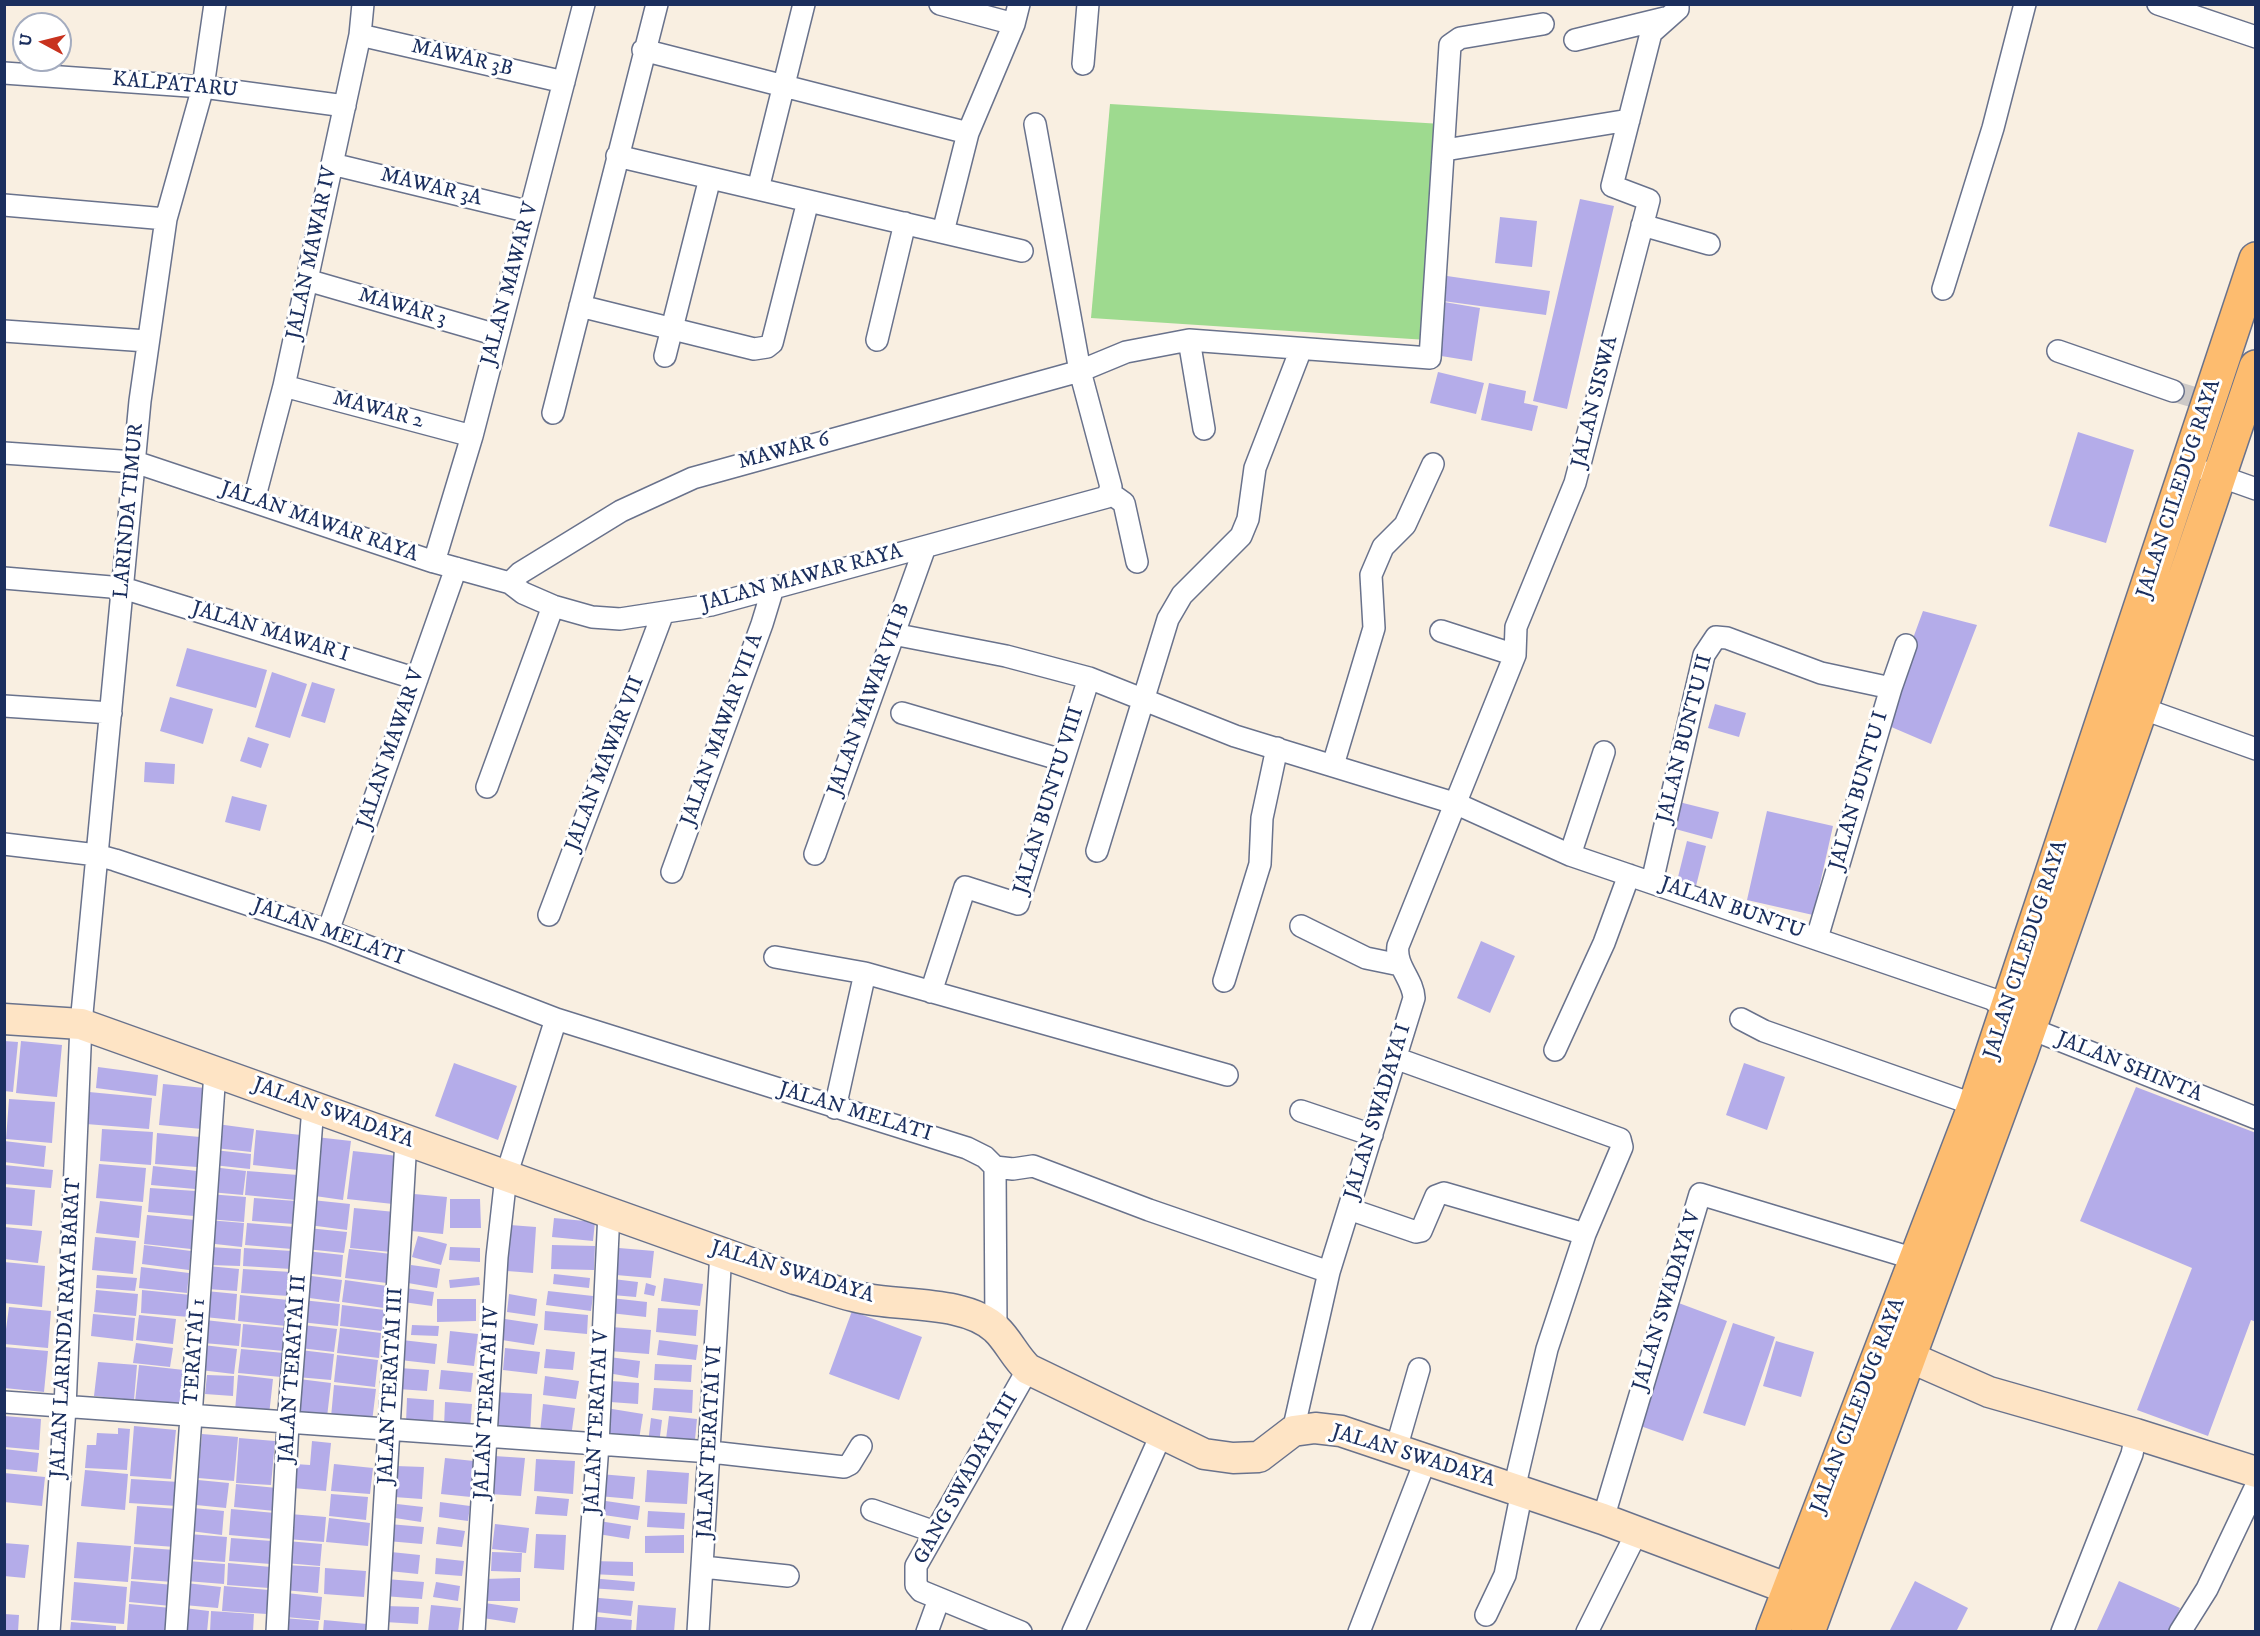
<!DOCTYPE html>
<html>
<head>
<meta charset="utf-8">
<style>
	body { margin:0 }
	#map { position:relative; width:2260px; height:1636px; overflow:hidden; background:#f9efe1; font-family:"IM FELL DW Pica",serif }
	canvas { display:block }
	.frame { position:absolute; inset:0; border:6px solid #1b2f5e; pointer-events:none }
	.north { position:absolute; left:12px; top:12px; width:60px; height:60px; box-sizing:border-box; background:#fff; border:2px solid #a4acbf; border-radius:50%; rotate:277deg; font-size:16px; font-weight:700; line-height:24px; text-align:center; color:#1b2f5e }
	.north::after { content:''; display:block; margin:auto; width:21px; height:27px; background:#c8321e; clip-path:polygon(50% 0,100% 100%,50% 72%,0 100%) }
</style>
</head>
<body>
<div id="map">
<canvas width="2260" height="1636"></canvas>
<div class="frame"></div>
<div class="north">U</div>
</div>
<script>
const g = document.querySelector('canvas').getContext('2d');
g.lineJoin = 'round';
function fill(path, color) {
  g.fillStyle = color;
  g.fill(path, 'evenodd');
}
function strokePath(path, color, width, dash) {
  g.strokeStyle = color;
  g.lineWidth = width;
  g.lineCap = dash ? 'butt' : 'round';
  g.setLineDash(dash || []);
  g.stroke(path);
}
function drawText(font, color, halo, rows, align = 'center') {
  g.font = font + ' "IM FELL DW Pica",serif';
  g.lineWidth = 6;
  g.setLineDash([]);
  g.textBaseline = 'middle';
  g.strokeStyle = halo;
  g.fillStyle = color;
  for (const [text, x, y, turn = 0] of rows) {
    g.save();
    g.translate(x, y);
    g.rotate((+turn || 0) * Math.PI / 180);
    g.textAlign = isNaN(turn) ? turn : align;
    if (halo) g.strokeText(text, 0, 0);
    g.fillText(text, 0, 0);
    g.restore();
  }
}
fill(new Path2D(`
	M1110 104 1442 124 1427 340 1091 318Z`), '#9eda8f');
fill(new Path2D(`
	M1580 199 1614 206 1567 409 1533 401Z
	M1500 217 1537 221 1532 267 1495 263Z
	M1447 276 1550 291 1546 315 1443 301Z
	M1444 302 1480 308 1472 361 1435 355Z
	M1438 372 1484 383 1476 414 1430 403Z
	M1489 383 1526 391 1524 403 1538 406 1532 431 1481 420Z
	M2078 432 2134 450 2106 543 2049 526Z
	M1923 611 1977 625 1931 744 1882 723Z
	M187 648 267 670 256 708 176 686Z
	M272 672 307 684 290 738 255 727Z
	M312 682 335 689 325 723 301 716Z
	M170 697 213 709 203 744 160 731Z
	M1715 704 1746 713 1739 737 1708 728Z
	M248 737 269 744 261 768 240 761Z
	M145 762 175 764 174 784 144 782Z
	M232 796 267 805 260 831 225 822Z
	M1675 801 1719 812 1712 839 1668 827Z
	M1767 811 1833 826 1813 915 1747 900Z
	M1687 841 1706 846 1695 890 1676 885Z
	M1481 941 1515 956 1490 1013 1457 998Z
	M4 1041 18 1042 13 1092 4 1091Z
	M21 1041 62 1045 57 1097 16 1093Z
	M454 1063 517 1086 498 1140 435 1116Z
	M1744 1063 1785 1077 1767 1130 1726 1115Z
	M98 1067 158 1075 156 1096 96 1088Z
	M163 1084 205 1088 202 1129 159 1125Z
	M2136 1087 2256 1133V1322L2251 1320 2208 1436 2137 1410 2192 1268 2080 1221Z
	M89 1092 152 1098 149 1129 86 1124Z
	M9 1099 55 1102 52 1143 6 1139Z
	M217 1124 254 1129 251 1152 215 1148Z
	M102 1129 153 1132 151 1165 100 1161Z
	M256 1130 301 1135 298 1170 253 1165Z
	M157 1133 200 1137 197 1167 155 1164Z
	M316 1137 351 1141 343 1200 308 1195Z
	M4 1141 46 1146 44 1167 4 1162Z
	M214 1150 251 1154 250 1169 213 1165Z
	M353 1151 398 1156 393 1204 347 1199Z
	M99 1164 146 1168 143 1202 96 1198Z
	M4 1165 53 1170 51 1188 4 1184Z
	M153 1166 197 1171 195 1189 151 1185Z
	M212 1167 246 1171 243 1195 210 1192Z
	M247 1171 298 1175 296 1200 245 1195Z
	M4 1187 35 1190 32 1226 4 1224Z
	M150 1188 196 1191 194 1216 148 1212Z
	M209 1194 246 1197 244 1222 208 1219Z
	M414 1194 447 1197 443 1234 411 1231Z
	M254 1198 296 1201 294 1224 252 1221Z
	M450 1199H480L481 1228H450Z
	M312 1200 350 1204 347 1230 309 1225Z
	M100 1201 142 1206 139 1238 96 1233Z
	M354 1208 395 1212 391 1252 350 1248Z
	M147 1215 195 1220 191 1249 144 1244Z
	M554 1218 595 1222 593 1241 552 1237Z
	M208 1220 244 1223 242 1247 206 1243Z
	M247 1223 294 1227 292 1249 245 1245Z
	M510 1225 536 1227 533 1273 507 1271Z
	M4 1227 42 1231 38 1263 4 1259Z
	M308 1228 347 1232 344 1253 306 1249Z
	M418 1236 447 1244 441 1265 412 1257Z
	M95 1237 136 1241 133 1274 92 1270Z
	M144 1245 191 1251 189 1270 142 1264Z
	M552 1245 595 1246 594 1270 551 1269Z
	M210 1247 241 1249 240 1266 209 1265Z
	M450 1247 480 1248V1262L449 1260Z
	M244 1248 292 1251 291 1269 243 1266Z
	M619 1248 654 1251 651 1278 616 1275Z
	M349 1249 391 1254 387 1283 345 1278Z
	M306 1251 343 1255 341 1277 303 1273Z
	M4 1262 45 1266 42 1307 4 1303Z
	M411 1265 440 1269 437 1288 408 1283Z
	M208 1266 239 1269 237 1291 207 1289Z
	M141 1267 189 1273 187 1293 139 1288Z
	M243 1269 291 1272 289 1296 241 1293Z
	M554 1274 590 1278 589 1288 553 1284Z
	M97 1275 137 1278 135 1291 96 1288Z
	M304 1275 342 1280 339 1302 302 1297Z
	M479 1277 480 1285 450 1288 449 1280Z
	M664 1278 703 1284 700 1306 661 1301Z
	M613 1279 638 1282 636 1297 612 1295Z
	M345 1280 387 1286 384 1308 342 1302Z
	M646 1283 656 1286 654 1296 644 1294Z
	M405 1288 434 1292 432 1306 403 1302Z
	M96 1290 138 1294 136 1316 94 1312Z
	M142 1290 191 1295 189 1317 141 1313Z
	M206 1291 237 1294 235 1320 204 1317Z
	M548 1291 593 1296 591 1311 546 1305Z
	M509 1294 537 1299 535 1316 507 1312Z
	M240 1295 288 1300 286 1326 238 1321Z
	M611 1298 647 1302 646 1317 610 1313Z
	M437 1299H476V1321L437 1322Z
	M302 1300 340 1304 338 1326 300 1322Z
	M1676 1302 1727 1321 1683 1441 1632 1423Z
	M342 1305 385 1310 382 1331 340 1326Z
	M9 1307 51 1311 48 1348 4 1344Z
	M658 1308 698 1310 696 1336 656 1332Z
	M545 1311 588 1315 587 1334 544 1330Z
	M852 1311 922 1337 899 1400 829 1374Z
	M93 1314 135 1318 133 1341 91 1336Z
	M139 1315 176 1319 173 1344 136 1340Z
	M505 1319 538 1324 534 1345 502 1340Z
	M205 1320 241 1324 239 1346 203 1343Z
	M1733 1323 1775 1337 1745 1426 1703 1413Z
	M243 1324 286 1328 284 1351 241 1347Z
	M303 1325 337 1329 334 1352 300 1348Z
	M412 1325 439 1326 438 1336 411 1335Z
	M611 1327 651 1330 649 1354 609 1351Z
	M340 1328 381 1333 379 1358 337 1353Z
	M450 1331 478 1334 474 1366 447 1363Z
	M402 1340 437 1344 435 1364 400 1360Z
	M659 1340 698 1345 696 1360 657 1355Z
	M1776 1341 1814 1352 1801 1397 1763 1386Z
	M136 1343 173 1348 170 1367 133 1363Z
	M203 1345 237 1349 234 1374 200 1370Z
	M4 1347 48 1351 44 1392 4 1388Z
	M505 1348 540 1352 537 1374 503 1370Z
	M241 1349 284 1353 281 1377 238 1373Z
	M546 1349 575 1352 573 1370 544 1368Z
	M300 1350 334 1354 331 1380 297 1377Z
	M337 1355 378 1360 375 1387 334 1382Z
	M609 1357 640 1361 638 1378 607 1373Z
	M98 1362 137 1365 134 1400 94 1396Z
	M655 1364 692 1365 691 1382 654 1380Z
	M139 1365 184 1370 181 1407 135 1402Z
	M399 1368 429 1370 427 1391 398 1389Z
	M441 1370 473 1373 471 1392 439 1389Z
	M207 1375 234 1376 233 1396 205 1394Z
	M238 1375 273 1379 269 1415 235 1411Z
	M545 1376 579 1381 576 1399 543 1395Z
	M299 1379 331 1383 327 1417 294 1413Z
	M611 1381 639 1383 638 1404 610 1402Z
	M334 1385 376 1389 372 1422 331 1417Z
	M654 1388 693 1390 692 1413 652 1410Z
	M495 1392 532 1394 530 1435 492 1433Z
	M407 1398 434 1400 433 1424 406 1422Z
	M445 1402 472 1404 470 1429 444 1427Z
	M543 1404 575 1408 571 1437 540 1433Z
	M606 1408 643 1414 638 1446 601 1441Z
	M4 1416 41 1419 39 1450 4 1447Z
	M669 1416 697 1419 694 1450 665 1447Z
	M651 1418 662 1420 659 1444 648 1443Z
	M134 1426 176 1430 171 1479 130 1476Z
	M118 1428 130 1429 127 1470 85 1468 87 1445H96L97 1433 118 1434Z
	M202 1434 238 1437 234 1481 198 1478Z
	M239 1438 275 1441 271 1485 236 1483Z
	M312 1441 331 1443 326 1491 293 1488 295 1464 310 1465Z
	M4 1449 39 1453 37 1472 4 1469Z
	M494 1456 525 1458 521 1496 490 1494Z
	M445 1458 474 1461 471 1497 441 1494Z
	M536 1459 575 1461 573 1494 534 1491Z
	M334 1464 373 1468 370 1494 331 1491Z
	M396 1466 424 1467 422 1499 394 1497Z
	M85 1470 128 1474 125 1510 81 1506Z
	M647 1470 689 1473 687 1504 645 1502Z
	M4 1473 45 1477 42 1506 4 1502Z
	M600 1474 635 1477 633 1499 598 1496Z
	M131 1479 179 1482 177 1506 129 1503Z
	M198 1480 229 1483 226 1508 196 1505Z
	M236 1484 277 1488 275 1511 234 1507Z
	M331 1494 368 1497 366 1520 329 1516Z
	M537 1496 569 1499 567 1516 535 1514Z
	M599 1500 640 1506 638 1520 597 1514Z
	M440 1502 470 1506 468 1521 439 1517Z
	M397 1504 423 1507 421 1522 395 1518Z
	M137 1506 178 1509 175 1547 134 1544Z
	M193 1508 224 1511 222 1535 190 1531Z
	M231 1509 275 1513 273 1539 229 1535Z
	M648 1511 685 1513 684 1529 647 1527Z
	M290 1514 326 1517 324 1542 287 1539Z
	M329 1518 370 1523 368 1546 326 1542Z
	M599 1521 631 1526 629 1539 598 1534Z
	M389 1524 424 1527 422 1544 387 1541Z
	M495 1524 529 1528 526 1553 492 1549Z
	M438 1527 465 1531 462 1547 436 1544Z
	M189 1534 227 1537 225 1562 187 1559Z
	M536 1534 566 1535 564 1570 534 1568Z
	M684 1535V1553H645V1536Z
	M231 1538 272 1541 271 1564 229 1561Z
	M287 1541 322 1544 320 1566 285 1563Z
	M77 1542 131 1546 128 1582 74 1578Z
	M4 1543 29 1545 25 1578 4 1576Z
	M134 1547 175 1550 173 1582 131 1579Z
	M391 1552 420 1555 418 1574 389 1571Z
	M492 1552 522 1553 521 1572 491 1571Z
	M436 1558 464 1561 462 1576 435 1574Z
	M188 1561 225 1564 224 1584 186 1581Z
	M592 1561 633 1562V1576L591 1574Z
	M228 1563 271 1567 269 1588 227 1585Z
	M286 1565 320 1567 318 1593 283 1590Z
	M325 1568 366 1571 364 1597 324 1594Z
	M520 1578V1601H484V1579Z
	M590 1578 635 1582 634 1591 589 1588Z
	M386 1579 424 1582 422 1599 384 1596Z
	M131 1581 173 1585 171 1606 129 1602Z
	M1915 1581 1968 1608 1956 1632H1889Z
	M2119 1581 2180 1608 2170 1632H2096Z
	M74 1582 127 1587 124 1624 71 1620Z
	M436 1582 460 1586 458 1601 433 1597Z
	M186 1583 221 1587 218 1608 184 1605Z
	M224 1586 269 1590 267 1614 222 1611Z
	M287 1593 322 1597 320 1620 285 1617Z
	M588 1597 633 1601 631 1616 587 1611Z
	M485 1603 518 1608 515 1623 483 1618Z
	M129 1604 171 1608 169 1632 127 1630Z
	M431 1605 461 1608 458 1632H428Z
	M638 1605 676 1608 674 1632H636Z
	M385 1606 419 1607 418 1624 385 1622Z
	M184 1608 209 1611 207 1632H182Z
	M211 1611 254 1614 253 1632H210Z
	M4 1614 19 1615 18 1632H4Z
	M589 1616 632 1620 631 1632 587 1630Z
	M284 1618 319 1621 318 1632H283Z
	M324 1620 367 1624V1632H323Z
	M71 1622 116 1626V1632H70Z`), '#b4ace9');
strokePath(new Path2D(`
	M2173 391 2193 397`), '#cdc9c7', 21, [21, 10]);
const street = new Path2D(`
	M940 4 1014 24
	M2158 4 2256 37
	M360 35 564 82
	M1575 40 1665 18
	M643 50 968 133
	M1083 64 1088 4
	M4 73 203 87 345 106
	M1445 150 1629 120
	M617 156 1022 251
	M332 164 530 212
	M758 189 804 4
	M4 205 166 219
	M1642 225 1709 244
	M943 232 968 133 1014 24 1019 4
	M307 280 497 335
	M1943 289 1993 128 2025 4
	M580 306 754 349 767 347 772 343 808 201
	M4 331 147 341
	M877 340 905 223
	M1189 340 1204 429
	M2058 351 2173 391
	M665 356 710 178
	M284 386 472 436
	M553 413 657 4
	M4 453 135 462 434 562 510 583 523 593 553 606 592 617 620 619 711 605 1107 497 1111 487 1080 371 1035 124
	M2208 472 2256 489
	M1110 493 1124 503 1137 562
	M254 500 284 386 360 35 363 4
	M434 562 472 436 584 4
	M4 578 123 588 417 679
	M510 583 520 573 621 511 693 478 1080 371 1126 352 1189 340 1430 358 1450 45 1460 38 1543 24
	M1441 631 1515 655
	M893 634 1006 656 1089 678 1235 736 1457 804 1570 855 1992 999 2029 1028 2256 1118
	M4 706 111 713
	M2141 708 2256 749
	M902 713 1062 760
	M1333 765 1374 628 1371 575 1383 547 1405 525 1433 464
	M487 787 553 606
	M4 844 97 855 115 860 328 931 556 1019 967 1148 985 1157 995 1167 996 1329
	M1097 851 1168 619 1182 595 1241 536 1248 519 1255 468 1301 349
	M815 854 925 547
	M1570 855 1604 752
	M672 872 762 624 773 588
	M1652 882 1704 655 1716 637 1727 638 1821 673 1891 688
	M549 915 663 613
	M1301 926 1366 958 1400 965
	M328 931 456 568
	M1817 938 1891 688 1906 645
	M775 957 865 973 835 1108
	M865 973 1227 1075
	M1224 981 1260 864 1262 818 1277 748
	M931 992 965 887 1018 904 1089 678
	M1741 1019 1764 1031 1975 1105
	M1555 1050 1604 943 1629 875
	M1395 1058 1620 1139 1622 1147 1585 1234 1547 1349 1514 1489
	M1301 1111 1372 1135
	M995 1167 1013 1169 1033 1166 1149 1210 1329 1272
	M1349 1209 1416 1232 1421 1231 1436 1196 1444 1193 1585 1234
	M4 1402 711 1452 844 1467 850 1464 861 1446
	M1293 1431 1329 1272 1414 998C1413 979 1395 966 1398 946L1515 655 1516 627 1575 483 1649 200 1612 186 1651 33 1678 9V4
	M1396 1449 1419 1369
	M872 1510 935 1532
	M1603 1519 1700 1194 1915 1259
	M703 1567 788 1576
	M1486 1615 1505 1575 1522 1491
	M49 1632 65 1408 81 1024 140 401 166 219 203 87 215 4
	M176 1632 215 1072
	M277 1632 288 1424 313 1107
	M377 1632 406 1140
	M474 1632 497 1257 506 1176 556 1019
	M584 1632 598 1445 609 1212
	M698 1632 721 1252
	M927 1632 939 1599
	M1021 1632 921 1591 916 1585V1566L1028 1369
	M1073 1632 1161 1435
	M1359 1632 1426 1459
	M1587 1632 1637 1532
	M2062 1632 2132 1454 2136 1434
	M2180 1632 2207 1589 2256 1486`);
const secondary = new Path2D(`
	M4 1019 81 1024 795 1279C818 1285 843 1295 867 1299 904 1306 967 1301 996 1329 1008 1340 1015 1357 1028 1369L1204 1454 1233 1458 1259 1457 1293 1431 1315 1428 1341 1431 1603 1519 1789 1589
	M1907 1356 1989 1392 2136 1434 2256 1472`);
const primary = new Path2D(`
	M1773 1632 1975 1105 2256 259
	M1808 1632 2020 1055 2141 708 2256 367`);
strokePath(street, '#69728c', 24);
strokePath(secondary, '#69728c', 33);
strokePath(primary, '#69728c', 36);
strokePath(street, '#fff', 21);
strokePath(secondary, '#fee4c5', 30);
strokePath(primary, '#fdbc6f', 33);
drawText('21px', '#1b2f5e', '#fff', [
	["MAWAR 3B",462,59,13],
	["KALPATARU",175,86,5],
	["MAWAR 3A",431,188,14],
	["JALAN MAWAR IV",313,253,-78],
	["JALAN MAWAR V",511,284,-75],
	["MAWAR 3",402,308,16],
	["JALAN SISWA",1596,402,-76],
	["MAWAR 2",378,411,15],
	["MAWAR 6",784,452,-15],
	["JALAN CILEDUG RAYA",2180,489,-72],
	["LARINDA TIMUR",130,511,-85],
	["JALAN MAWAR RAYA",319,523,19],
	["JALAN MAWAR RAYA",802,579,-15],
	["JALAN MAWAR I",270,633,17],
	["JALAN MAWAR VII B",870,700,-70],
	["JALAN MAWAR VII A",723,730,-70],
	["JALAN BUNTU II",1686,739,-76],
	["JALAN MAWAR V",392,749,-71],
	["JALAN MAWAR VII",606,764,-69],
	["JALAN BUNTU I",1860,791,-74],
	["JALAN BUNTU VIII",1050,801,-73],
	["JALAN BUNTU",1732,909,19],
	["JALAN MELATI",328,933,20],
	["JALAN CILEDUG RAYA",2027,950,-72],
	["JALAN SHINTA",2129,1068,22],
	["JALAN SWADAYA I",1379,1112,-73],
	["JALAN MELATI",855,1113,17],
	["JALAN SWADAYA",333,1114,20],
	["JALAN SWADAYA",792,1273,17],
	["JALAN SWADAYA V",1668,1301,-73],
	["JALAN LARINDA RAYA BARAT",67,1328,-87],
	["TERATAI 1",196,1352,-86],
	["JALAN TERATAI II",294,1369,-86],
	["JALAN TERATAI III",392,1386,-87],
	["JALAN TERATAI IV",488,1403,-87],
	["JALAN CILEDUG RAYA",1859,1406,-69],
	["JALAN TERATAI V",598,1422,-87],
	["JALAN TERATAI VI",711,1442,-87],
	["JALAN SWADAYA",1413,1457,17],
	["GANG SWADAYA III",967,1479,-61]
]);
</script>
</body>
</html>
